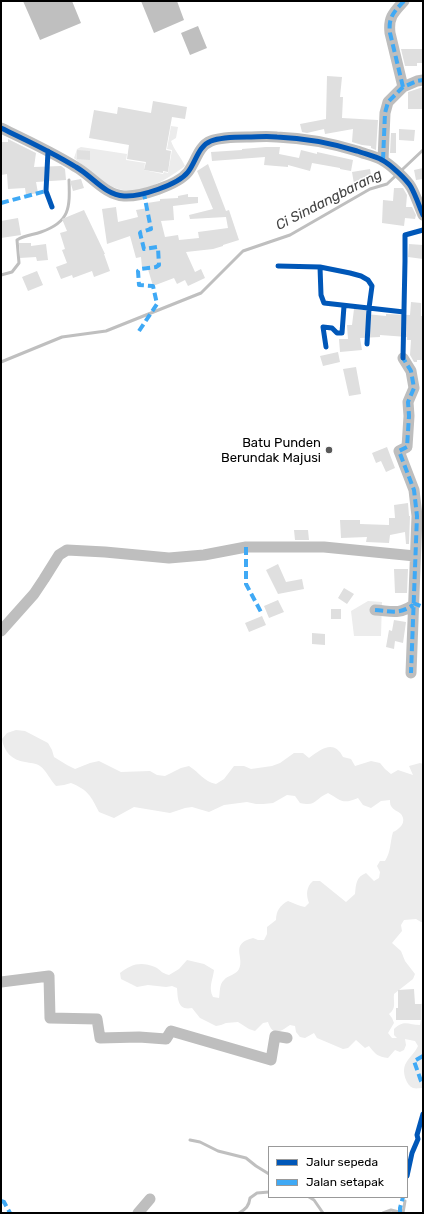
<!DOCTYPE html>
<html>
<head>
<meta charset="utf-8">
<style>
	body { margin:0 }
	#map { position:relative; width:424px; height:1214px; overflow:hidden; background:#fff; font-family:Rubik,sans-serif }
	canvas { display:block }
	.frame { position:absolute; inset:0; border:2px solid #000; pointer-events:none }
	.legend { position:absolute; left:268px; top:1146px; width:140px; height:52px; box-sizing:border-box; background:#fff; border:1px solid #999; margin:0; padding:5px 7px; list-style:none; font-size:12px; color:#000 }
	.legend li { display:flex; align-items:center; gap:8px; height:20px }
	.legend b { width:20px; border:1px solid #999 }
</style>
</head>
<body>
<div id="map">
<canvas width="424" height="1214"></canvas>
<div class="frame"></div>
<ul class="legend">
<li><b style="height:5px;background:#0057b8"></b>Jalur sepeda</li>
<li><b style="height:5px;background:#3fa9f5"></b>Jalan setapak</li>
</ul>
</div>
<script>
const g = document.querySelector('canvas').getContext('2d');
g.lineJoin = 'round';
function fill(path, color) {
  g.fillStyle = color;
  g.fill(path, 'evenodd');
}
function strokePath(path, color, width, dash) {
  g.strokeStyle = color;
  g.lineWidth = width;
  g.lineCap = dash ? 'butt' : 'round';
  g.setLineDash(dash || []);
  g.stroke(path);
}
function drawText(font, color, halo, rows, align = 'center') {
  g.font = font + ' Rubik,sans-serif';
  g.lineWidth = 3;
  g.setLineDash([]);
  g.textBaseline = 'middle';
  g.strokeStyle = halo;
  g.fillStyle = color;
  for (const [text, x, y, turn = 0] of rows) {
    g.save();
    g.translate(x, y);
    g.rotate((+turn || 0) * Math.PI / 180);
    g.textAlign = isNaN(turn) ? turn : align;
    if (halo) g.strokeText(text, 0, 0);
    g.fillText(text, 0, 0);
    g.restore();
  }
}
fill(new Path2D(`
	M171 126 178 127 176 138 171 141C174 150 181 157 185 166 165 181 136 199 111 186 97 179 85 167 74 158L77 149 81 147 127 154 126 160 145 163 144 170 163 174 164 172 168 173 172 150 167 149Z
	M368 601 382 602 381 636H354L351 611Z
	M16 730 25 731 48 743 52 750 54 757 67 765 75 769 90 763 99 761 121 772 150 771 157 775 165 776 181 768 189 766C200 773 203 781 216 784L224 779 234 766H244L251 769 272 766 280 763 294 753H303L309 758C321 749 334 739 343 757L351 759 355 766 371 761 380 763 385 769 391 774 398 770 413 775 409 766 420 763 423 764V922H421L416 919 404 920 401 925 402 931 392 943 401 951 405 961 415 974 413 979 394 994C393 1002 397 1008 389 1014L392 1018 394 1023 388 1033 392 1038H397L394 1035V1029C404 1019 409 1025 420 1025L421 1019 418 1009 421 1004 423 1003V1088C420 1088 416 1089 413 1088 406 1085 402 1072 405 1065 408 1058 415 1053 418 1046L415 1041 405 1039 406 1045 404 1050 400 1052 395 1050 388 1058C378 1057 375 1054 369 1046L365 1048 356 1040 348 1048 343 1049 317 1038 314 1033 305 1038 300 1037 296 1032 295 1026 290 1025C280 1032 273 1037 268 1022L263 1023 255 1031 249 1029 238 1022 226 1023 221 1025 216 1026 200 1018 192 1008C177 1011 178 998 177 988L172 986 166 987 148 985 137 987 121 979 120 973C131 964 141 961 155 967 161 970 161 973 169 975L179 969 187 960 204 964 214 970C213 980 208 987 213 997L219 998C220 993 219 984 224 980 228 975 236 975 239 969 245 957 229 944 253 938L258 940H264L267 934V927L276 920C276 911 280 905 288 901 294 903 299 906 305 907L309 903C306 895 306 887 313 881H320L346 902 355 894C356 884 356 877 366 873L374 881 379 878 380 872 377 866 380 861H385C391 852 390 842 393 832 400 829 407 822 401 814 398 811 393 810 391 806 390 805 390 801 390 800L381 801 371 808 363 805 358 798C342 805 341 800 328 793 314 799 317 807 300 803L295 796 287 795 273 803 263 804H256L247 802 224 805 209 812 192 807 185 808 170 813 134 807 114 818 99 812C91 796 88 790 71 783L64 785 56 786C50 780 47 771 40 766 36 763 30 763 25 762 12 760 4 752 2 739L7 733Z`), '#ececec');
fill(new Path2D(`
	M23 1H72L81 23 40 40Z
	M141 1H177L184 20 154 33Z
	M198 26 207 48 190 55 181 33Z`), '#bfbfbf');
strokePath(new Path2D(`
	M1 275 12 272 19 263 17 240C25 235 33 235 41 232 70 222 70 208 69 180
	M1 362 62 337 106 331 201 293 243 251 290 235 370 189 387 184 423 150
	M190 1140 200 1142 218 1151 246 1158 256 1166 269 1174
	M309 1197 314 1200 323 1213
	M239 1213C246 1209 249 1206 250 1198L257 1193 269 1192
	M383 1213 391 1210 403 1213
	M403 1213 405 1201`), '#bfbfbf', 3);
fill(new Path2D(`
	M401 49H423V63H417V66H405Z
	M327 76 342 77 340 97H343L342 118 378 120 376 150 371 148V146L362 145 352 142 353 129 325 134 324 129 307 133 302 132 300 124 326 119Z
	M423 87V109H408V92Z
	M153 101 187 107 185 119 172 117 166 150 171 151 168 172 163 171V173L144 170 146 162 127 159 129 145 89 138 94 110 117 114 118 107 151 113Z
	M399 129 415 130 414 141 399 140Z
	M391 133H396V153H390Z
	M8 139 36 153 34 167 61 166 65 169 66 180 36 182 38 193 26 195 25 188 8 189 7 174 1 175V142H8Z
	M266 147H280L279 154 299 158 301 150 317 154V152L353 160 351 171 340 169V168L312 163 310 171 288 165V167L264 165 265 157 212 161 211 152 242 150V149Z
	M77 150 90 151V160L77 159Z
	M208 164 226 211 229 210 239 240 223 245V246L213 249 186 252 195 272 201 269 205 278 188 286 185 280 177 284 174 278 153 286 147 266 142 267 141 257 136 258 130 236 107 244 102 209 116 207 118 222 138 217 136 210 148 208 147 203 160 201V199L178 198V196L188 194V197H198V203L173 206 174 220 161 221 165 237 178 235 179 240 199 238 198 232 228 228 226 217 190 219 189 215 213 209 197 171Z
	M423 168V179L416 180 414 170Z
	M370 169 372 181 354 184 352 172Z
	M81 179 84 188 73 191 70 181Z
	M394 188H403L407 195 406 207H412L416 215 415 219 405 218 404 226 382 223 383 200 393 201Z
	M84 210 105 254H104L110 271 94 277 92 271 73 278 72 275 61 279 56 267 67 263 62 250 65 249 60 233 67 231 62 219Z
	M18 218 21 235 1 238V221Z
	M19 243H31V246L46 244 48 260 37 261 36 257 20 258Z
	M409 244 423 245V259L408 257Z
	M37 271 43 285 28 291 22 277Z
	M411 302 421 303V316H423V360H417V362H414L410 355 411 340H407V337L380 335V337L360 338 362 350 340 352 339 339H348L347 325H352L354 309 366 310V314L386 316V314L410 315Z
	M338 352 340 362 323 366 320 356Z
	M356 367 361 394 349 396 343 369Z
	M387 447 395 468 386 472 381 461 376 463 372 453Z
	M408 503 409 516H410L409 544H406L405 532 390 535 389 543 366 542 367 537 341 538 340 520H360V524L389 525V518H395L394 505Z
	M294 530H308L309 540H295Z
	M278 564 286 582 302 579 304 589 278 594 266 570Z
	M394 569H408L407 593H395Z
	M344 588 354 594 347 604 338 598Z
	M278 600 284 612 269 618 264 606Z
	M331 609H341V619H331Z
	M262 616 266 625 249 632 245 623Z
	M394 620 406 622 403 643 395 641 394 649 386 647 389 630 392 631Z
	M312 633 325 634V645L312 644Z
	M414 989 415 1004H421V1020H396V1008H398V990Z`), '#dfdfdf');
strokePath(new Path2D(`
	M403 87 390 33C388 17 394 12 404 1
	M1 128C26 140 52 152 76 167 92 176 105 195 124 196 140 197 178 185 188 172 196 162 198 146 211 141 221 137 236 137 247 137 257 137 267 136 277 137 304 138 331 143 357 151 365 154 375 156 382 160 390 164 407 180 411 187 416 196 419 206 423 215
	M383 160 385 113 388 102 403 87 417 81 423 80
	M403 358 411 371 414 388 408 402 409 416 407 447 399 451 414 490 417 516 411 673
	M375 610C391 611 399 615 413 605
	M1 631 34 594 44 579 59 555 67 550 105 552 169 558 204 555 246 547H324L415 556
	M1 982 49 976 50 1018 97 1019 100 1038 139 1037 166 1039 171 1031 271 1060 275 1036 287 1038
	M138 1213 150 1199`), '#bebebe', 11);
strokePath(new Path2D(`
	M403 87 390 33C388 17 394 12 404 1
	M383 160 385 113 388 102 403 87 417 81 423 80
	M1 203 46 191
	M139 331 157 304 153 286 139 285 138 271 140 269 156 267 159 265 158 248 157 247 144 249 140 233 141 232 151 229 144 194
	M403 355V358L411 371 414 388 408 402 409 416 407 447 399 451 414 490 417 516 411 673
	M246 547V584L261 612
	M413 603 423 607
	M375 610C391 611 399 615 413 605
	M423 1056 414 1061 421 1081 423 1084
	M1 1201 4 1202 10 1213
	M400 1213V1208L403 1197`), '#3fa9f5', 4, [8, 4]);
strokePath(new Path2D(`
	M1 128C26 140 52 152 76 167 92 176 105 195 124 196 140 197 178 185 188 172 196 162 198 146 211 141 221 137 236 137 247 137 257 137 267 136 277 137 304 138 331 143 357 151 365 154 375 156 382 160 390 164 407 180 411 187 416 196 419 206 423 215
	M48 151 46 191 52 207
	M278 266 320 267 350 273 361 276 368 280 372 286 369 308 367 344
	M320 267 321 295 324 303 404 312
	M326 347 323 327 332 328 337 333H342L344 306
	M403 358 405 261V235L423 230
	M407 1176 412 1153 418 1139 417 1135 423 1114`), '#0057b8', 5);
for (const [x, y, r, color] of [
	[329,450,4,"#595959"]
]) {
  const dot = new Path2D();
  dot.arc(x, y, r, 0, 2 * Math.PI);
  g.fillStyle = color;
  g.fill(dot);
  strokePath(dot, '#fff', 1.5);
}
drawText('13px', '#000', '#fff', [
	["Batu Punden",321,443],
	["Berundak Majusi",321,458]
], 'right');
drawText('italic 14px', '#444', '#fff', [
	["Ci Sindangbarang",329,200,-27]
]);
</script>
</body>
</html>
